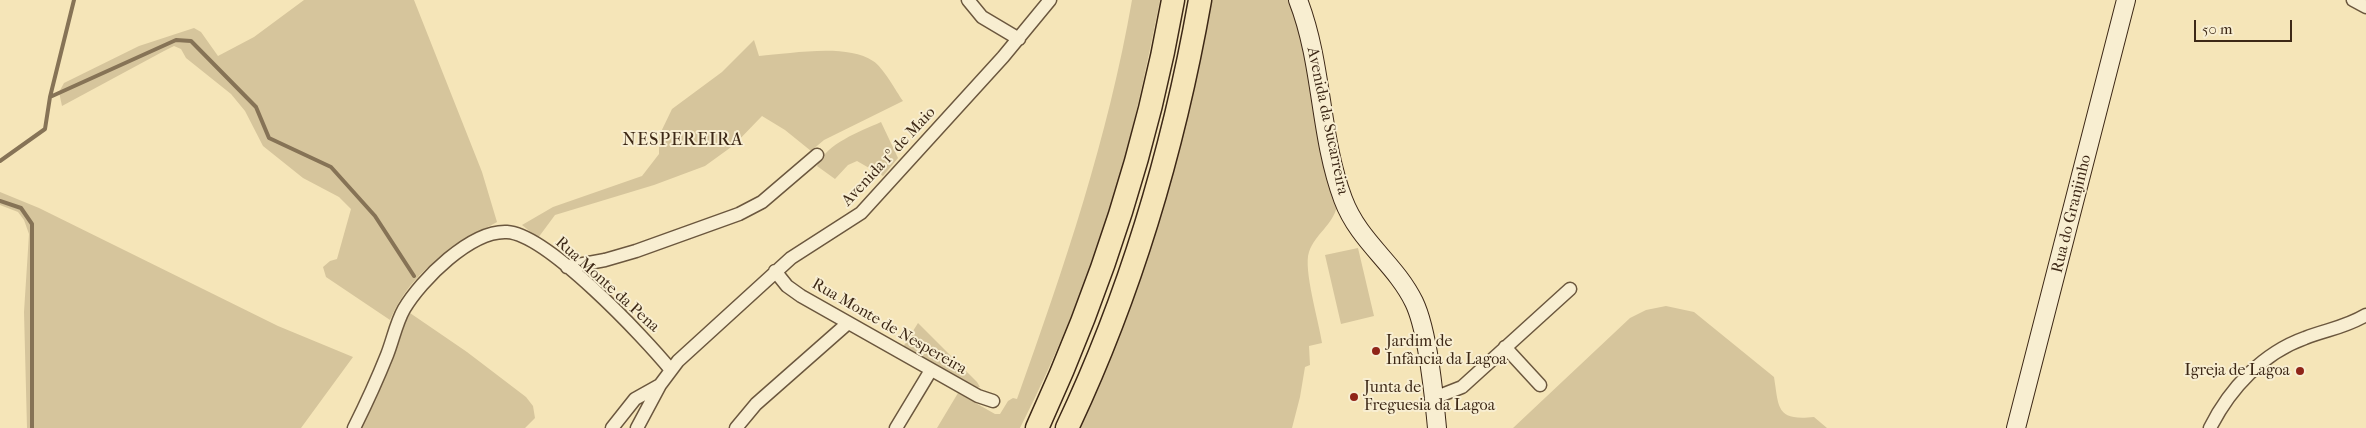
<!DOCTYPE html>
<html>
<head>
<meta charset="utf-8">
<style>
	body { margin:0 }
	#map { position:relative; width:2366px; height:428px; overflow:hidden; background:#f5e5b8; font-family:"IM FELL French Canon",serif }
	canvas { display:block }
	.scale { position:absolute; left:2194px; top:20px; width:98px; height:22px; box-sizing:border-box; border:2px solid #3d2816; border-top:0; padding-left:6px; font-size:15px; line-height:18px; white-space:nowrap; color:#3d2816; -webkit-text-stroke:4px #f8eed1; paint-order:stroke }
</style>
</head>
<body>
<div id="map">
<canvas width="2366" height="428"></canvas>
<div class="scale">50 m</div>
</div>
<script>
const g = document.querySelector('canvas').getContext('2d');
g.lineJoin = 'round';
function fill(path, color) {
  g.fillStyle = color;
  g.fill(path, 'evenodd');
}
function strokePath(path, color, width, dash) {
  g.strokeStyle = color;
  g.lineWidth = width;
  g.lineCap = dash ? 'butt' : 'round';
  g.setLineDash(dash || []);
  g.stroke(path);
}
function drawText(font, color, halo, rows, align = 'center') {
  g.font = font + ' "IM FELL French Canon",serif';
  g.lineWidth = 4;
  g.setLineDash([]);
  g.textBaseline = 'middle';
  g.strokeStyle = halo;
  g.fillStyle = color;
  for (const [text, x, y, turn = 0] of rows) {
    g.save();
    g.translate(x, y);
    g.rotate((+turn || 0) * Math.PI / 180);
    g.textAlign = isNaN(turn) ? turn : align;
    if (halo) g.strokeText(text, 0, 0);
    g.fillText(text, 0, 0);
    g.restore();
  }
}
fill(new Path2D(`
	M304 0H414L482 172 497 222C451 248 412 269 390 320L326 277 323 267 330 261 337 259 351 209 339 197 303 178 263 146 245 111 231 94 186 58 181 49 174 46 164 51 62 106 59 92 64 83 139 46 194 28 201 32 218 56 254 37Z
	M1132 0H1160C1147 64 1134 129 1115 192 1091 273 1058 353 1020 428H937L958 393 995 414H1000L1008 401 1013 398 1017 399C1064 268 1108 138 1132 0Z
	M1211 0H1292L1301 26 1337 206C1333 225 1315 234 1309 252 1303 269 1319 322 1322 343L1309 346 1310 365 1305 367 1300 397 1292 428H1079Z
	M754 40 759 56C790 54 846 43 873 61 883 67 896 91 903 101L824 140 811 151 785 130 762 116 734 145 705 166 654 185 555 215 538 238 522 225 553 207 642 176 659 154V136L672 109 722 72Z
	M881 122 898 158 883 176 857 161 848 165 835 179 817 166C827 143 859 132 881 122Z
	M0 192 39 208 278 326 353 357 301 428H27L24 312 29 234 24 220 18 212 0 205Z
	M1358 248 1374 316 1341 324 1325 255Z
	M1666 306 1694 312 1774 377C1779 408 1776 421 1814 417L1827 428H1513L1630 318 1646 310Z
	M410 313 467 352 526 397 533 406 535 418 525 428H361C380 391 391 350 410 313Z
	M918 323 977 382 980 387H977L903 347Z`), '#d6c59c');
strokePath(new Path2D(`
	M50 97 176 40 191 41 256 107 269 138 331 167 375 216 414 276
	M0 161 45 129 50 97 74 0
	M0 201 21 208 32 224V428`), '#867356', 4);
const street = new Path2D(`
	M968 0 982 17 1019 39
	M2353 0 2366 7
	M567 267 605 260 636 251 739 214 762 202 817 155
	M775 271 787 286 801 296 978 396 993 401
	M1505 347 1540 385
	M1434 398 1462 387 1570 289
	M354 428C366 404 377 380 387 355 393 340 396 323 404 309 421 280 471 230 507 232 547 234 644 337 671 370
	M612 428 635 399 660 385
	M637 428 660 385 678 361 791 258 861 213 1003 57 1050 0
	M736 428 756 404 848 323
	M896 428 931 370
	M2210 428C2230 388 2263 353 2305 338 2328 329 2344 328 2366 315`);
const secondary = new Path2D(`
	M1298 0C1323 64 1319 135 1343 199 1359 242 1395 263 1414 302 1428 331 1434 395 1437 428
	M2016 428 2126 0`);
const highway = new Path2D(`
	M1037 428C1100 291 1147 148 1173 0
	M1067 428C1131 293 1174 147 1200 0`);
strokePath(street, '#6b573e', 15);
strokePath(secondary, '#3d2816', 20);
strokePath(highway, '#3d2816', 25);
strokePath(street, '#f8eed1', 12);
strokePath(secondary, '#f8eed1', 18);
strokePath(highway, '#f5e5b8', 22);
for (const [x, y, r, color] of [
	[1376,351,5,"#8f2418"],
	[2300,371,5,"#8f2418"],
	[1354,397,5,"#8f2418"]
]) {
  const dot = new Path2D();
  dot.arc(x, y, r, 0, 2 * Math.PI);
  g.fillStyle = color;
  g.fill(dot);
  strokePath(dot, '#f8eed1', 2);
}
drawText('16px', '#3d2816', '#f8eed1', [
	["Avenida da Sucarreira",1327,121,78],
	["Avenida 1º de Maio",889,157,-47],
	["Rua do Granjinho",2072,214,-76],
	["Rua Monte da Pena",607,285,42],
	["Rua Monte de Nespereira",889,327,30]
]);
drawText('16px', '#3d2816', '#f8eed1', [
	["Jardim de",1386,342],
	["Infância da Lagoa",1386,360],
	["Igreja de Lagoa",2290,371,"right"],
	["Junta de",1364,388],
	["Freguesia da Lagoa",1364,406]
], 'left');
g.letterSpacing = '1px';
drawText('18px', '#3d2816', '#f8eed1', [
	["NESPEREIRA",683,141]
]);
g.letterSpacing = '0px';
</script>
</body>
</html>
